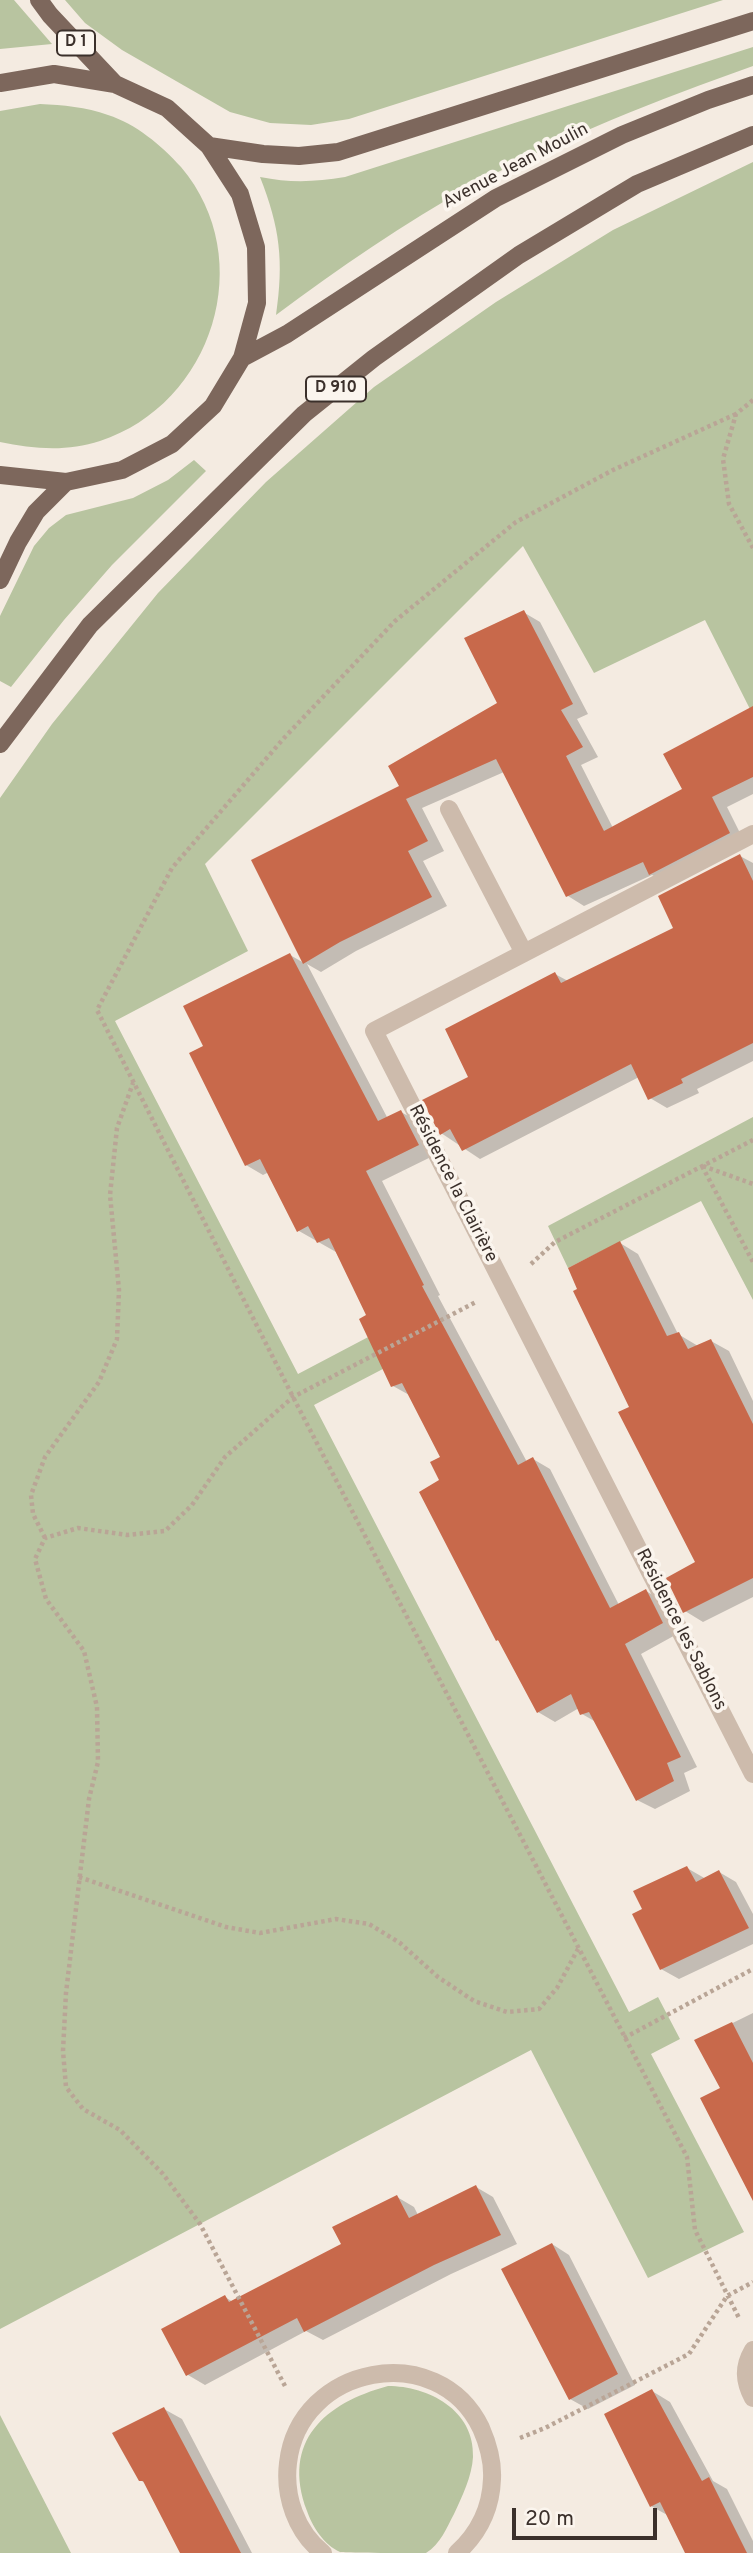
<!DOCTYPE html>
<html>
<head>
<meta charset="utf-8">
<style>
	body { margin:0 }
	#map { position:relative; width:753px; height:2553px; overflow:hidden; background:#f4ebe1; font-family:Overpass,sans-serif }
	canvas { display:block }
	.scale { position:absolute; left:512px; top:2508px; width:145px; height:32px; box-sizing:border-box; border:4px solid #3b302b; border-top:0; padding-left:9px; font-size:21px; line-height:24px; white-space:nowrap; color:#3b302b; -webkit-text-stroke:5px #fbf5ee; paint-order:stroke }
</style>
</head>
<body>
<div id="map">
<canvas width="753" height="2553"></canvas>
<div class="scale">20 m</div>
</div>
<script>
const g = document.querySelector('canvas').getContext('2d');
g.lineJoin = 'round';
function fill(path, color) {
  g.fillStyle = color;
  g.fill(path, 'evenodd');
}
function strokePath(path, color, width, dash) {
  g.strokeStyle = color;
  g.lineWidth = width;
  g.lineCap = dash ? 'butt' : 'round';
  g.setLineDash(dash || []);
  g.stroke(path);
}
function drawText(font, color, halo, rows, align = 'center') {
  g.font = font + ' Overpass,sans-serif';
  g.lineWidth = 7;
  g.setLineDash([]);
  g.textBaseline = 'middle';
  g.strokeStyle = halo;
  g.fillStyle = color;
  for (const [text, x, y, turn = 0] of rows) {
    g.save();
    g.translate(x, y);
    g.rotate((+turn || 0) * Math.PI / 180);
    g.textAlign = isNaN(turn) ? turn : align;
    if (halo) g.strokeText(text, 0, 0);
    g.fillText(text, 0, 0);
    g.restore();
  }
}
fill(new Path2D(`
	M0 0H14L52 44 0 49Z
	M65 0H723L349 119 311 125 270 123 230 112 122 50 85 23Z
	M753 47V66C657 100 563 137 473 185 404 223 339 268 276 315 284 261 280 228 260 177 290 183 315 182 345 177Z
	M40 104C63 105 86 107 108 115 136 124 161 145 181 167 259 259 213 404 100 441 67 452 33 449 0 442V111Z
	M753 162V715L705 620 594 673 523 546 205 864 248 951 115 1021 298 1374 429 1305 444 1337 314 1405 629 2012 658 1997 680 2039 651 2054 744 2232 648 2278 531 2050 0 2329V798L52 724 158 593 266 482 374 387 496 302 613 230Z
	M194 460 206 471 112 565 64 620 11 687 0 681V616L34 546 49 528 66 515 133 498 168 480Z
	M753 1117V1300L701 1201 568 1268 548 1226Z
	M388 2386C428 2386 475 2410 473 2457 472 2476 462 2497 454 2514 447 2527 440 2545 426 2553 411 2553 349 2553 340 2552 324 2545 312 2526 307 2511 281 2441 325 2403 388 2386Z
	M0 2415 71 2553H0Z`), '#b8c4a0');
fill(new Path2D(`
	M523 612 540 622 588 714 577 719 598 757 581 765 613 828 684 790 753 712V794L727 807 745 843 667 883 652 875 584 906 568 896 504 772 422 808 444 851 423 861 447 906 356 951 321 972 307 964 388 1119 401 1112 419 1122 435 1155 382 1181 440 1295 438 1296 527 1462 533 1459 550 1469 619 1605 646 1591 663 1601 679 1633 641 1654 697 1767 684 1773 690 1791 655 1809 637 1800 596 1722 582 1714 579 1708 555 1722 538 1712 501 1642 497 1640 442 1481V1457L411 1396 393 1386 369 1315 336 1252 299 1231 269 1172 263 1175 246 1165 205 1047 290 955 304 963 401 786 499 704Z
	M740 856 753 863V1061L697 1089 699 1093 667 1108 650 1098 639 1077 480 1159 441 1133 471 1077 555 974 568 981 675 929Z
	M620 1243 638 1254 678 1334 698 1346 711 1341 729 1351 753 1401V1597L703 1622 685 1611 698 1563 631 1408Z
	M687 1868 706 1879 719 1872 736 1882 753 1914V1944L679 1979 661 1969Z
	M753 2013V2157L722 2088 696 2041Z
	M476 2187 493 2197 517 2244 451 2274 323 2340 306 2331 205 2385 188 2375 225 2297 233 2302 343 2245 397 2197 414 2207 418 2215Z
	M552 2244 569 2255 635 2385 588 2409 570 2399Z
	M652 2391 670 2402 713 2481 727 2489 753 2541V2553H687L669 2516 651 2506Z
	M164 2409 182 2419 252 2553H181L145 2483 140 2480Z`), '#0003');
fill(new Path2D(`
	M524 610 573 704 561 710 583 747 566 756 604 831 682 789 663 754 753 706V777L712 797 730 833 649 875 643 862 566 897 496 759 406 799 428 841 408 851 432 897 340 942 303 964 251 860 399 786 388 766 497 703 464 638Z
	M740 854 753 881V1043L681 1079 683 1083 648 1100 631 1064 462 1151 450 1129 440 1135 422 1100 468 1077 445 1029 555 972 561 983 673 928 658 896Z
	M290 953 378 1121 401 1110 419 1145 366 1171 424 1285 422 1286 518 1465 533 1457 610 1608 646 1589 663 1623 625 1644 681 1757 667 1763 674 1781 636 1801 589 1712 580 1715 571 1694 537 1713 498 1640 496 1641 419 1492 439 1480 430 1462 440 1457 402 1383 391 1387 359 1319 366 1315 329 1238 317 1243 308 1226 297 1232 260 1159 245 1166 189 1053 203 1046 183 1006Z
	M620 1241 667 1336 679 1332 688 1349 711 1339 753 1424V1578L683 1613 666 1578 695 1562 618 1412 629 1407 573 1291 577 1289 568 1268Z
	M687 1866 696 1882 719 1870 749 1928 660 1970 632 1914 642 1909 633 1891Z
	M732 2022 753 2063V2201L700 2098 720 2088 694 2040Z
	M476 2185 501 2235 434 2265 304 2332 297 2318 186 2376 161 2329 225 2295 229 2302 341 2244 332 2227 397 2195 409 2218Z
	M552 2243 618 2374 569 2400 501 2269Z
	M652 2389 702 2481 709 2477 747 2553H685L660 2502 650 2507 604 2414Z
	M164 2407 215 2503 241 2553H180L143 2481H139L112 2433Z`), '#c8694b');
strokePath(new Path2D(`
	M753 400 736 414 723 459 729 504 753 548
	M736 414 613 470 516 522 395 621 284 738 172 868 97 1010 293 1397 687 2157 695 2230 740 2320
	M702 1166 753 1262
	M703 1166 753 1184
	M531 1264 555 1242 753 1140
	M45 1538 33 1514 31 1495 45 1457 99 1382 117 1339 119 1290 110 1195 117 1128 133 1083
	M79 1877 226 1927 260 1933 336 1919 369 1924 400 1943 438 1977 474 2001 507 2012 539 2009 557 1988 578 1949
	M624 2038 753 1969
	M285 2386 200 2224 163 2174 120 2130 83 2109 66 2087 63 2051 66 1993 89 1799 98 1762 97 1707 84 1651 46 1599 35 1559 45 1538 78 1528 127 1535 165 1531 192 1505 225 1457 293 1397 476 1302
	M520 2438 545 2428 689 2354 727 2296 753 2282`), '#b9a596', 4.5, [3.5, 3.5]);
strokePath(new Path2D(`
	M449 809 524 953
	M753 834 374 1031 753 1774
	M753 2350C743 2367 744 2381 753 2398
	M323 2553C296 2532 284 2496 288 2463 299 2365 438 2338 481 2428 488 2444 493 2461 492 2479 491 2508 479 2533 457 2553`), '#cdbbac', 18);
strokePath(new Path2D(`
	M39 0 50 15 115 84
	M0 83 54 74 115 84 167 108 209 146 240 194 256 247 257 303 242 358 213 406 172 444 122 470 66 482 0 475
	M209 146 263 154 299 156 338 152 753 21
	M242 358 287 334 496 198 622 135 708 100 753 85
	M0 580 18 542 36 512 66 482
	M0 744 90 625 304 414 374 358 519 255 637 184 753 135`), '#7d675c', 18);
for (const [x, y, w] of [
	[76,43,38],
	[336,389,60]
]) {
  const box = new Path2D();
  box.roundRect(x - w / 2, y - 12.5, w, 25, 5);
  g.fillStyle = '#fbf5ee';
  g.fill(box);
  strokePath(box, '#3b302b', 2);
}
drawText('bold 16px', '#3b302b', null, [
	["D 1",76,43],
	["D 910",336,389]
]);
drawText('18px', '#3b302b', '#fbf5ee', [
	["Avenue Jean Moulin",516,167,-28],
	["Résidence la Clairière",452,1184,63],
	["Résidence les Sablons",680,1630,63]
]);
</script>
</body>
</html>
